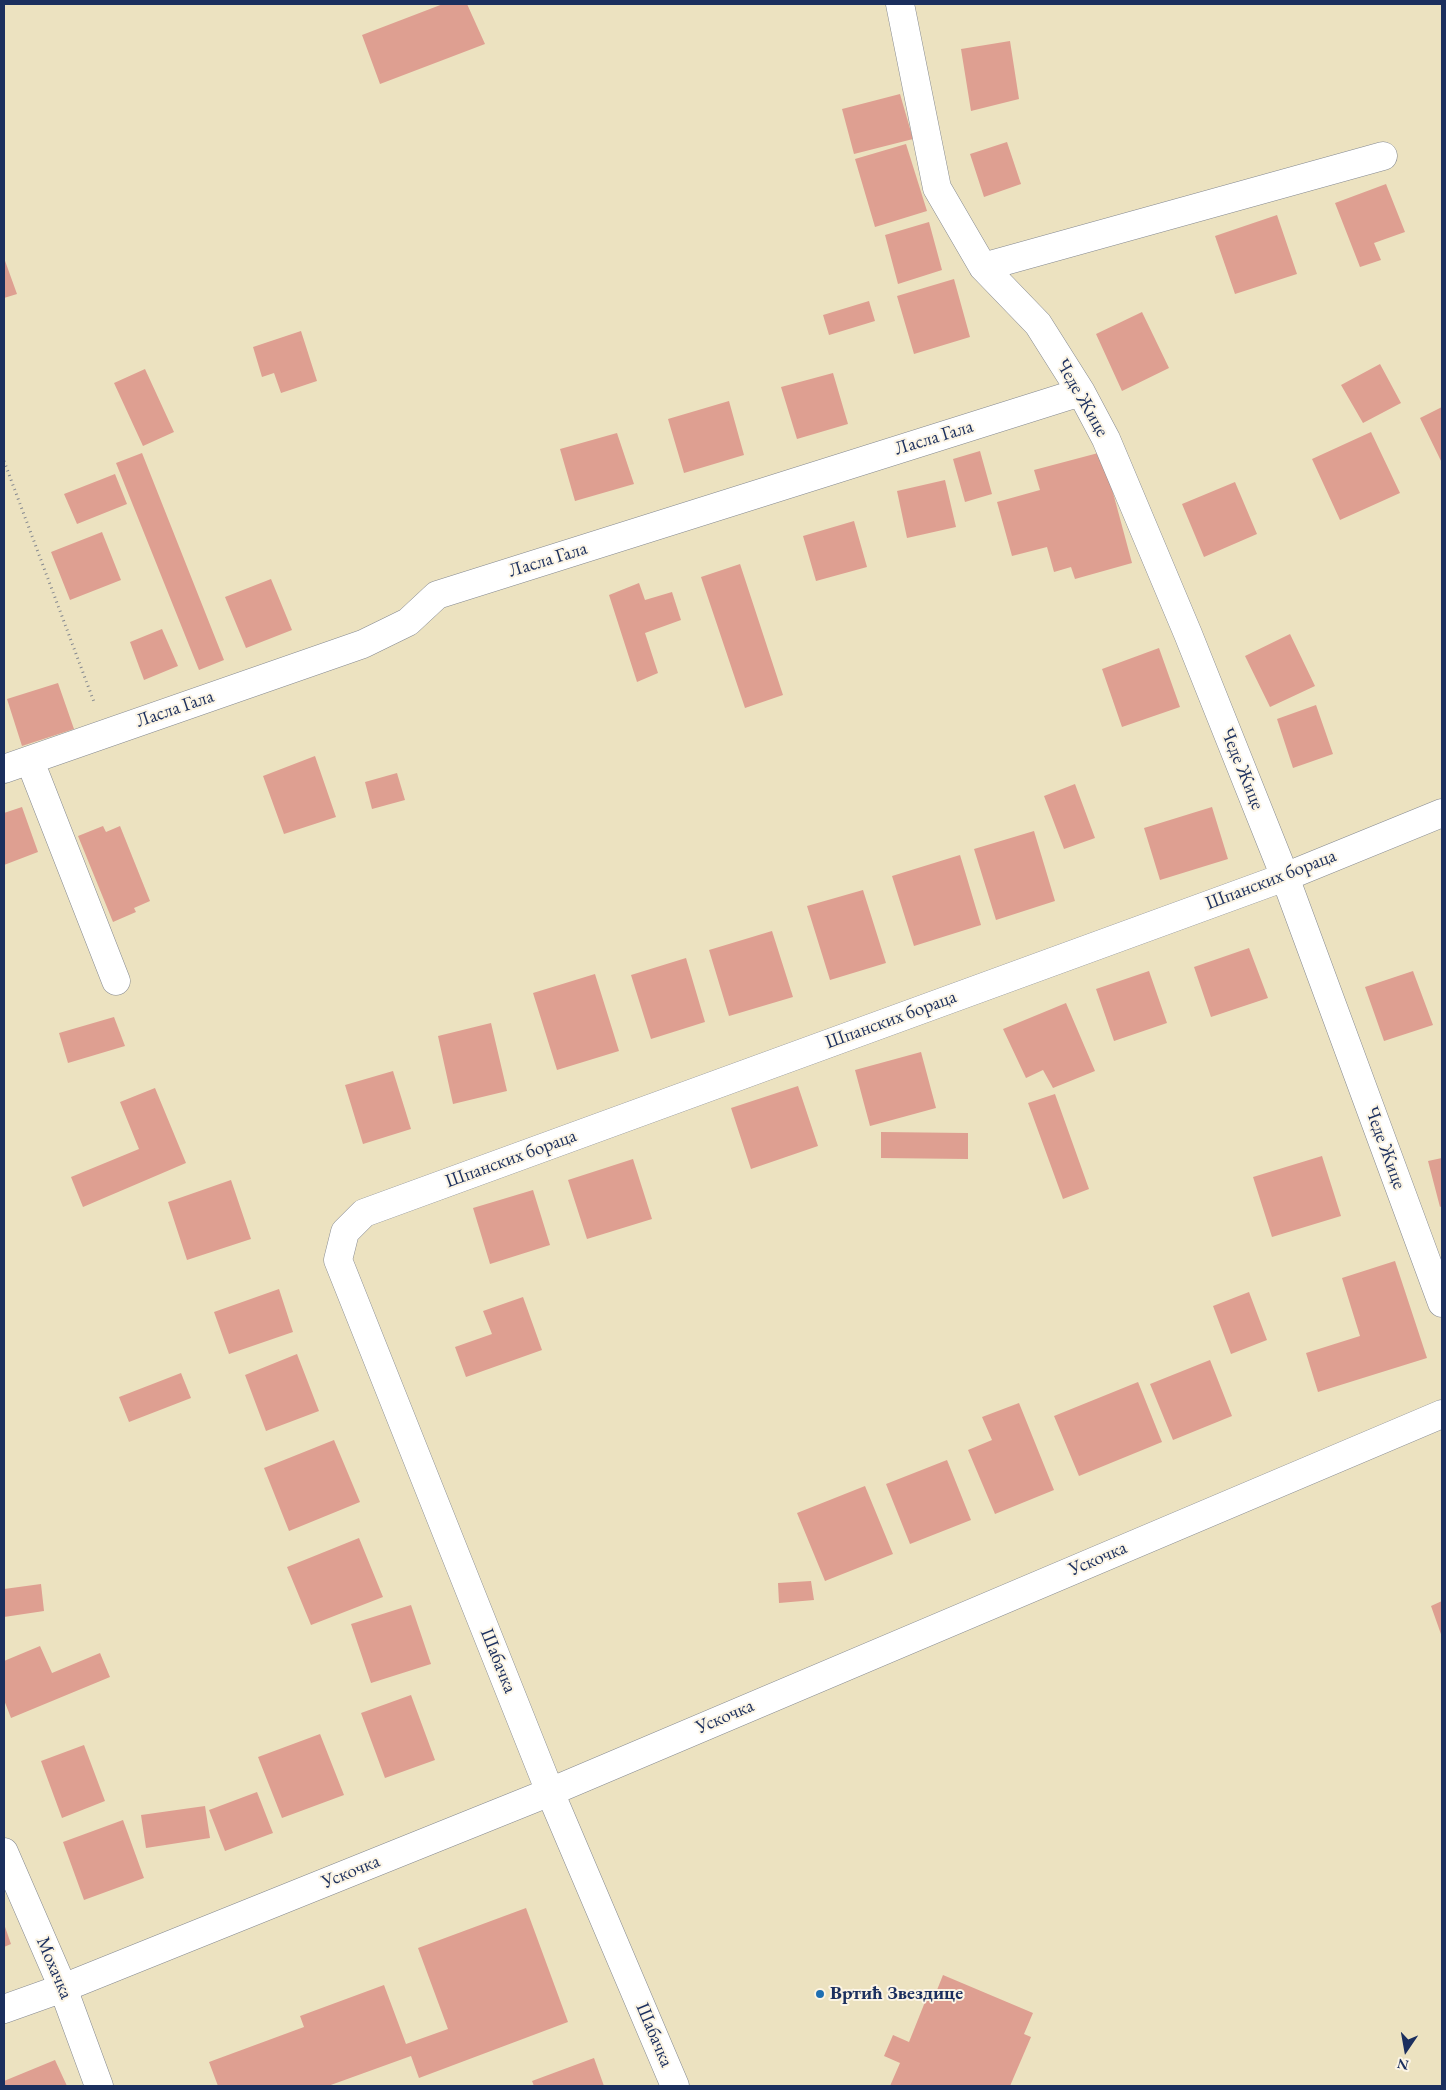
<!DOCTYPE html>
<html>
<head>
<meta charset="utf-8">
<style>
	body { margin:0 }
	#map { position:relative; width:1446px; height:2090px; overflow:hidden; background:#ece2c0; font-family:"EB Garamond",serif }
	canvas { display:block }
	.frame { position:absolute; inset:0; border:5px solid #1b2f5e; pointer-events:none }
	.north { position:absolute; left:1381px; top:2025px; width:50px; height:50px; -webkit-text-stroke:4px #fcf5e5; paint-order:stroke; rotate:192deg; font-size:14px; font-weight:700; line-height:20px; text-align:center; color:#1b2f5e }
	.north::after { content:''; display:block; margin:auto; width:18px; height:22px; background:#1b2f5e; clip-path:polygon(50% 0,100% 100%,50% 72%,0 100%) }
</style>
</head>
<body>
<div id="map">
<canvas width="1446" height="2090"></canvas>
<div class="frame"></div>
<div class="north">N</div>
</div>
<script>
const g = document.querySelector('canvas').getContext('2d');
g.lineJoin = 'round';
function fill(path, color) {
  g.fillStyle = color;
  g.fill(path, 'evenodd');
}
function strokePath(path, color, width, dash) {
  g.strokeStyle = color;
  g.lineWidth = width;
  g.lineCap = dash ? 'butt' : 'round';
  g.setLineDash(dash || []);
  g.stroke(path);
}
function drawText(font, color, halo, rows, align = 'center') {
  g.font = font + ' "EB Garamond",serif';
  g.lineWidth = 4;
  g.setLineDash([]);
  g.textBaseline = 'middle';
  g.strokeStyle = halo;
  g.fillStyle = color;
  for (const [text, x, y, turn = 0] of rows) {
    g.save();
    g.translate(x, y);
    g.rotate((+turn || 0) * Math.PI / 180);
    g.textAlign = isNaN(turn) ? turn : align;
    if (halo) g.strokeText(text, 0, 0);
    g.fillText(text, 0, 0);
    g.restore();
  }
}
fill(new Path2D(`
	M443 4H467L485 44 380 84 362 35Z
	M1010 41 1019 99 971 111 961 49Z
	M900 94 913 139 854 154 842 109Z
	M1007 142 1021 184 984 197 970 154Z
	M906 144 927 211 875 227 855 159Z
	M1386 184 1405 232 1374 243 1381 260 1360 267 1335 203Z
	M1277 215 1297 274 1235 294 1215 236Z
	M929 222 942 270 898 284 885 235Z
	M4 258 17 294 4 298Z
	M954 279 970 337 914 354 897 296Z
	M869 301 875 321 829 335 823 315Z
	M1142 312 1169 368 1122 391 1096 334Z
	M301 331 317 381 281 393 274 373 262 377 253 347Z
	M1380 364 1401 403 1363 423 1341 385Z
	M145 369 174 432 143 446 114 383Z
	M833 373 848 424 797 439 781 387Z
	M729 401 744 455 684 473 668 419Z
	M1442 407V463L1420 418Z
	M1371 432 1400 493 1340 520 1312 459Z
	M617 433 634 484 575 501 560 449Z
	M980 451 992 494 965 502 953 459Z
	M1102 452 1132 563 1075 579 1071 567 1054 572 1047 547 1012 556 997 502 1040 490 1034 470Z
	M142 453 224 660 199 670 116 463Z
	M115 474 127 504 77 524 64 494Z
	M945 480 956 527 907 538 897 491Z
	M1235 482 1257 534 1204 557 1182 504Z
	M854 521 867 567 816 581 803 536Z
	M102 532 121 580 70 600 51 552Z
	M740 564 783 695 745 708 701 577Z
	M271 579 292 630 246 648 225 597Z
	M639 583 645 600 672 592 681 620 645 633 658 673 637 682 609 595Z
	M162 629 178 666 144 680 130 642Z
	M1290 634 1315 686 1270 707 1245 656Z
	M1159 648 1180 707 1122 727 1102 669Z
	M58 683 74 729 22 746 7 699Z
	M1316 705 1333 754 1293 768 1277 719Z
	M315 756 336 817 284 834 263 776Z
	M397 773 405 800 372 809 365 782Z
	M1075 784 1095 838 1064 849 1044 796Z
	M22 807 38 852 4 865V813Z
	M1212 807 1228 859 1160 880 1144 828Z
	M103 826 106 832 120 826 150 901 134 908 136 912 113 922 78 836Z
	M1034 831 1055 901 996 920 974 849Z
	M960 855 981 925 914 946 892 876Z
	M863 890 886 963 830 980 807 906Z
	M772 931 793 997 729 1016 709 950Z
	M1249 948 1268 998 1211 1017 1194 967Z
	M686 958 705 1022 651 1039 631 975Z
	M1149 971 1167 1023 1114 1041 1096 989Z
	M1413 971 1433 1025 1384 1041 1365 987Z
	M595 974 619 1051 557 1070 533 993Z
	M1066 1003 1095 1071 1053 1088 1043 1070 1026 1078 1003 1029Z
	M114 1017 125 1046 68 1063 59 1033Z
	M491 1023 507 1091 453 1104 438 1036Z
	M921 1052 936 1108 870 1126 855 1070Z
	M393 1071 411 1129 363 1144 345 1085Z
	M798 1086 818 1146 751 1169 731 1108Z
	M155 1088 186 1163 83 1207 71 1177 139 1149 120 1102Z
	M1055 1094 1089 1189 1063 1199 1028 1103Z
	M881 1132 968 1133V1159L881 1158Z
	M1322 1156 1341 1216 1272 1237 1253 1177Z
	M1442 1158V1206L1440 1207 1428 1161Z
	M633 1159 652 1219 587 1239 568 1180Z
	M231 1180 251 1239 187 1260 168 1202Z
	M533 1190 550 1245 490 1264 473 1208Z
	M1395 1261 1427 1358 1318 1392 1306 1353 1360 1336 1342 1278Z
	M279 1289 293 1332 229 1354 214 1312Z
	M1249 1292 1267 1340 1231 1354 1213 1306Z
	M523 1297 542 1350 466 1377 455 1347 492 1334 483 1311Z
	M297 1354 319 1411 266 1431 245 1375Z
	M1210 1360 1232 1416 1173 1440 1150 1384Z
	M181 1373 191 1398 129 1422 119 1397Z
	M1138 1382 1162 1442 1079 1476 1054 1416Z
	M1019 1403 1054 1490 995 1514 968 1450 992 1440 982 1417Z
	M334 1440 360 1502 289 1531 264 1468Z
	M947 1460 971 1520 910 1544 886 1484Z
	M865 1486 893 1554 825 1581 797 1513Z
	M359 1538 383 1597 311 1625 287 1567Z
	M811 1581 814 1600 779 1603 778 1583Z
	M41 1584 44 1611 4 1617V1589Z
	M1442 1601V1637L1431 1606Z
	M411 1605 431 1664 371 1683 351 1624Z
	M40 1646 52 1673 100 1653 110 1677 11 1718 4 1700V1661Z
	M411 1695 435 1760 385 1778 361 1713Z
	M320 1734 344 1795 282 1818 258 1757Z
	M84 1745 105 1801 62 1818 41 1761Z
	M257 1792 273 1833 225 1851 209 1810Z
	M205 1806 210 1838 146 1848 141 1815Z
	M123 1820 144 1878 84 1900 63 1842Z
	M526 1908 568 2022 419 2078 411 2056 328 2086H218L209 2062 304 2027 300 2016 384 1985 406 2044 448 2029 418 1948Z
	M4 1924 11 1944 4 1947Z
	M943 1975 1033 2013 1024 2034 1031 2037 1010 2086H890L900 2063 884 2056 893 2035 909 2042 929 1992 935 1995Z
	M594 2058 604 2086H534L532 2081Z
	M55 2060 67 2086H4V2081Z`), '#de9f91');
const minor = new Path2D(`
	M900 4 937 188 983 267 1038 324 1081 392 1106 439 1188 634 1285 877 1442 1303
	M983 267 1383 156
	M30 761 116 981
	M4 769 363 644 408 622 437 595 1081 392
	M4 1852 63 1988 99 2086
	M4 2009 63 1988 550 1792 1442 1414
	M675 2086 550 1792 338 1260 345 1232 364 1213 1285 877 1442 813`);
strokePath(minor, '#84888f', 29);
strokePath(new Path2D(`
	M4 461 94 702`), '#84888f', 3, [1, 4]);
strokePath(minor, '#fff', 28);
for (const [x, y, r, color] of [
	[820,1994,5,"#1f6fb2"]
]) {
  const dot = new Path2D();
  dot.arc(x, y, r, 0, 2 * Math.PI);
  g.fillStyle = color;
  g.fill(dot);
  strokePath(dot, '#fcf5e5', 2);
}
drawText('19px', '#1b2f5e', '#fcf5e5', [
	["Чеде Жице",1082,398,60],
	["Ласла Гала",934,438,-17],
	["Ласла Гала",548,560,-17],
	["Ласла Гала",175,709,-19],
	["Чеде Жице",1242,769,68],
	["Шпанских бораца",1271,880,-21],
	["Шпанских бораца",891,1020,-20],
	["Чеде Жице",1385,1148,70],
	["Шпанских бораца",511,1159,-20],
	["Ускочка",1098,1559,-23],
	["Шабачка",498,1661,68],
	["Ускочка",725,1717,-23],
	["Ускочка",351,1872,-22],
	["Мохачка",54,1968,67],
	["Шабачка",654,2035,67]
]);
drawText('bold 19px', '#1b2f5e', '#fcf5e5', [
	["Вртић Звездице",830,1994]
], 'left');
</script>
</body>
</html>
